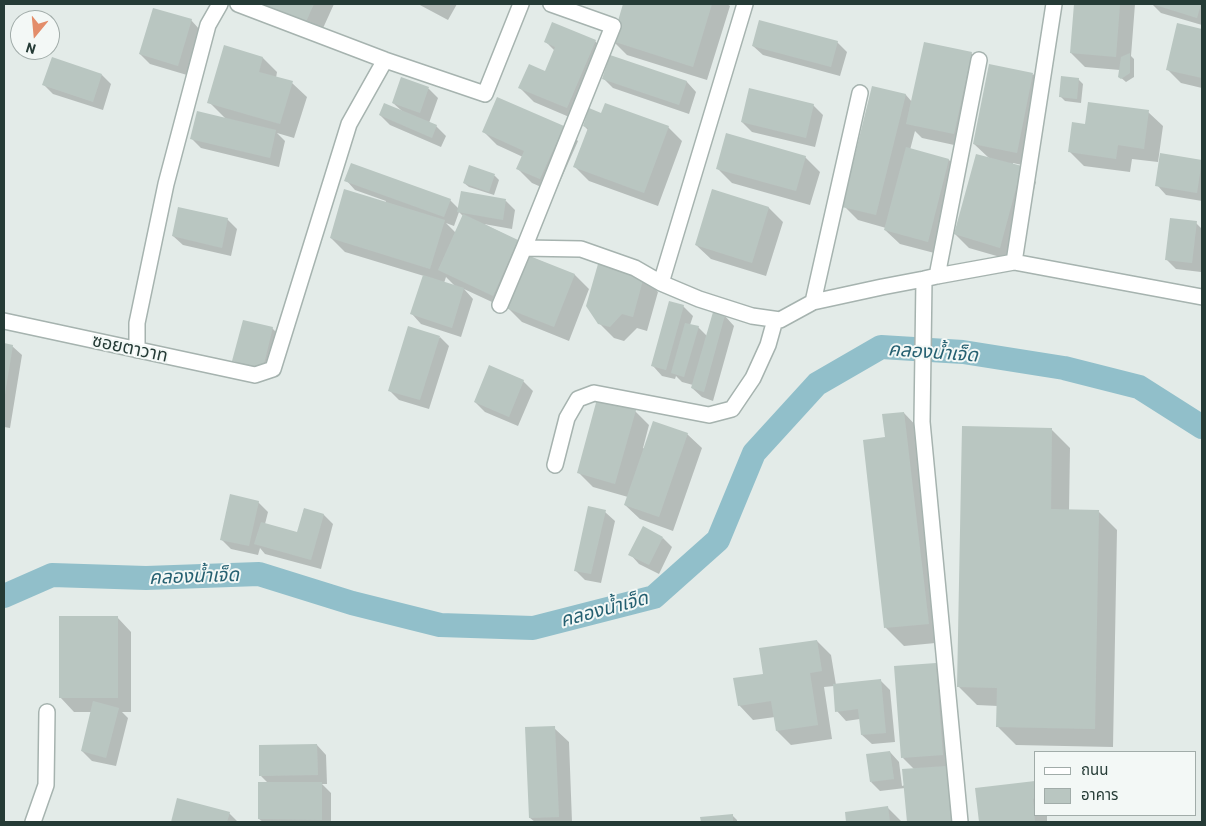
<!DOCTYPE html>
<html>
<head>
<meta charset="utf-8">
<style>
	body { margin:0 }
	#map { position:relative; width:1206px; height:826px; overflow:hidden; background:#e3ebe8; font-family:Barlow,"Noto Sans Thai",sans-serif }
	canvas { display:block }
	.frame { position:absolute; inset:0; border:5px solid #253b36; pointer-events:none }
	.legend { position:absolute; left:1034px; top:751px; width:162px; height:65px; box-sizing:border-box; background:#f3f8f6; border:1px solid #a1aca9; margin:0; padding:6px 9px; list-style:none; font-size:15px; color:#253b36 }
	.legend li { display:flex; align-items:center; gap:10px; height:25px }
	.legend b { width:25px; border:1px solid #a1aca9 }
	.north { position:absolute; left:10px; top:10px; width:50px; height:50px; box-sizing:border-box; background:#f3f8f6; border:1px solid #a1aca9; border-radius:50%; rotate:197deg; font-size:14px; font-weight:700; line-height:20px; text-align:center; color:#253b36 }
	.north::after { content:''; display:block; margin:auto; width:18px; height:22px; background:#e38d6a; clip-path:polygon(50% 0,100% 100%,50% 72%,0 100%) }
</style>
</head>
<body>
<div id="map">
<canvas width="1206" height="826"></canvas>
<div class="frame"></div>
<ul class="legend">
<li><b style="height:6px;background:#fff"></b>ถนน</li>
<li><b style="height:14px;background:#b9c6c1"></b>อาคาร</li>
</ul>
<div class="north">N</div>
</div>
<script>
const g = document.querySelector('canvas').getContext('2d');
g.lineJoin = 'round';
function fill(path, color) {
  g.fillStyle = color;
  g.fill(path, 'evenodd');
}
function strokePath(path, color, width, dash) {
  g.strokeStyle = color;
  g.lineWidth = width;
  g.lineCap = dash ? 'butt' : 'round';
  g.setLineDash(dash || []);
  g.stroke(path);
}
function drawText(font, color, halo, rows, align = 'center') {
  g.font = font + ' Barlow,"Noto Sans Thai",sans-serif';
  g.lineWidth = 4;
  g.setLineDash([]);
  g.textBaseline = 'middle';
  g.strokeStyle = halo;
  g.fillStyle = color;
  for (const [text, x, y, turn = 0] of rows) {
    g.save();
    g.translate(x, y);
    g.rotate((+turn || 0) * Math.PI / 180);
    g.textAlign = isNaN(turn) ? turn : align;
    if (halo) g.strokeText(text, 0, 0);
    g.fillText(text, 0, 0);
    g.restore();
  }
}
fill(new Path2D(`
	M250 4H334L319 37Z
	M418 4H457L448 20Z
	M625 4H727L730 6 707 80 627 55 613 41Z
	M1075 4H1135L1131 56 1134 59V77L1126 82 1119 76 1120 70 1085 67 1071 53Z
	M1152 4H1202V25L1161 13Z
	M191 20 200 30 187 75 150 64 140 54Z
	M1178 25 1202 31V88L1181 83 1167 69Z
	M545 41H595L609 56 581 122 534 102 520 88 546 72 555 51Z
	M837 42 847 52 840 76 763 55 753 46Z
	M225 47 263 58 277 72 276 78 292 83 307 97 294 138 277 133 285 141 279 167 201 148 191 138 226 119 209 102Z
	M971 53 985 67 968 148 922 138 915 131 910 150 949 160 963 174 942 255 900 244 885 230 886 228 858 220 844 206 873 87 906 95 912 102Z
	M611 56 687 82 696 92 689 114 613 88 604 79Z
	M1033 74 1047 88 1031 167 1013 163V165L1022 168 1036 182 1014 261 969 248 955 234 989 158 974 144Z
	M102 75 111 84 103 110 53 94 44 85Z
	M402 79 429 89 438 98 429 123 436 126 446 136 441 147 390 125 380 115 402 111 393 103Z
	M1078 79 1083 84 1081 103 1065 101 1061 97Z
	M813 105 823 115 815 147 752 132 742 122Z
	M1148 112 1163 126 1158 162 1132 159 1130 172 1084 166 1070 152 1086 125Z
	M584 126 668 127 682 141 658 206 589 181 574 166 588 130Z
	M563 127 578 141 555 193 532 183 518 169 523 157 497 145 483 131Z
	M805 157 820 172 810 205 732 183 717 168Z
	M1201 161 1202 201 1166 195 1157 185Z
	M469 167 495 176 499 180 494 195 469 187 464 183Z
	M346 180 450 200 459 209 506 201 515 210 512 229 484 224 518 241 532 255 531 257 575 275 589 289 569 341 522 322 508 308 507 309 464 289 473 299 461 337 421 324 412 314 424 276 345 252 331 238 385 203 386 201 355 190ZM459 212 464 217 456 233 446 223 454 226ZM446 277 456 287 444 283Z
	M713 190 769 208 783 222 766 276 711 259 696 245Z
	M227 219 237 229 231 256 183 245 173 236Z
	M1196 223 1202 229 1201 272 1176 269 1166 259Z
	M644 278 658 292 647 331 637 328 624 341 614 338 599 323Z
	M683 306 693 316 690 325 698 327 707 336 725 316 734 326 713 401 702 397 692 388 693 385 682 382 676 376 675 379 662 376 653 366Z
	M272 328 282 338 272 377 243 370 234 360Z
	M440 337 449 346 429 409 399 400 389 390Z
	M4 344 12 346 22 355 10 428 4 427Z
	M523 381 533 391 518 426 485 412 475 402Z
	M635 411 649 425 643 448 645 449 687 434 702 448 673 531 640 519 625 505 628 497 593 487 579 473Z
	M904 413 922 432 946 642 904 646 886 628V438Z
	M1051 429 1070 448 1069 511 1099 512 1117 530 1113 747 1016 745 997 726 998 706 977 705 959 687Z
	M258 502 268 512 265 524 298 533 304 509 324 515 333 524 321 569 265 554 260 548 258 555 231 549 221 539Z
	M605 512 615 521 601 583 585 580 575 570Z
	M663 538 672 547 659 574 639 564 630 554Z
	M117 617 131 632V712H122L128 718 116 766 92 761 82 751 92 712H74L60 697Z
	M817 641 831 655 836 685 880 680 890 690 895 742 872 744 862 735 860 719 846 721 837 711 834 686 824 687 832 739 791 745 777 731 775 717 753 720 739 705 764 675Z
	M936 664 950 679 965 822H908L905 788 880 791 871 782 890 752 899 762 902 786 905 785 915 770 903 758Z
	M554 728 569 742 572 822H535L530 818Z
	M317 745 326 755 327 784H322L331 793V822H263L259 819 268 783 261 776Z
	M1035 782V815H1047V822H980L976 789Z
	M178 800 229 813 238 822H172Z
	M887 807 902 822H848L846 813Z
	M732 815 737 820V822H702V818Z`), '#0003');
strokePath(new Path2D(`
	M4 596 52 575 146 578 259 574 352 603 440 625 533 628 654 597 718 540 754 453 817 384 881 347 963 352 1064 368 1139 387 1202 427`), '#91bfca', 24);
fill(new Path2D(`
	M258 4H314L305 24Z
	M623 4H712L693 67 612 41Z
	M1074 4H1120L1116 57 1070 53Z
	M1152 4H1201L1197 18Z
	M153 8 192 19 178 66 139 54Z
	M759 20 838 41 831 67 752 46Z
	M552 22 596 40 567 108 518 88 529 64 545 71 555 47 544 42Z
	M1177 23 1202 29V78L1166 70Z
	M924 42 972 52 954 134 906 124Z
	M224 45 263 57 259 72 293 81 280 124 207 103Z
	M1130 53V73L1121 79 1118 77 1121 57Z
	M610 55 687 81 679 105 602 79Z
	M52 57 102 74 93 102 42 85Z
	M989 64 1033 73 1017 153 973 144Z
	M1061 76 1079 78 1077 99 1059 97Z
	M401 77 429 87 420 113 392 103Z
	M872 86 906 94 876 215 842 207Z
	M749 88 814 104 806 138 741 122Z
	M497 97 564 126 540 179 516 169 524 151 482 132Z
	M1088 102 1149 110 1144 149 1118 145 1116 159 1068 152 1072 122 1085 124Z
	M384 103 437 125 432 138 379 115Z
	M605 103 669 126 644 193 573 167 588 128 583 126 589 108 601 113Z
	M197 111 276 130 270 158 190 139Z
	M726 133 806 156 796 191 716 169Z
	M906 147 949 159 928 242 884 230Z
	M1160 153 1202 160 1197 193 1155 186Z
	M976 154 1022 166 1000 248 954 234Z
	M351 163 451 199 444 217 344 181Z
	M469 165 495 174 489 192 463 183Z
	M344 189 445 220 430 269 330 238Z
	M712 189 769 207 752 263 695 245Z
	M461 191 506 199 503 220 457 212Z
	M178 207 228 218 222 248 172 236Z
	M463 214 518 240 493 296 438 270Z
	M1170 218 1197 221 1192 263 1165 260Z
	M527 255 575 274 554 327 506 308Z
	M598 264 644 276 633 317 622 314 610 327 598 324 586 306Z
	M423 275 464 288 452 328 410 314Z
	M669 301 684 305 666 370 651 366Z
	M713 312 725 315 704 392 691 388Z
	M243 320 273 327 263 368 232 361Z
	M685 323 699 326 684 377 671 373Z
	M408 326 440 336 420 400 388 391Z
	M4 343 13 345 5 394H4Z
	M489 365 524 380 509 417 474 402Z
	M597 399 636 410 615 484 577 473Z
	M904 412 929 624 884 628 863 440 885 437 882 414Z
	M653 421 688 433 659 517 624 505Z
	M962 426 1052 428 1051 509 1099 510 1095 729 996 727 997 688 957 687Z
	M230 494 259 501 249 546 220 540Z
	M588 506 606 510 591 574 574 571Z
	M304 508 324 514 311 560 254 544 261 522 297 532Z
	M643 526 663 537 649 565 628 555Z
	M59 616H118V698H59Z
	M817 640 822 671 810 673 818 725 776 731 771 701 738 706 733 678 763 674 759 648Z
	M936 663 943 755 901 758 894 666Z
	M881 679 886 733 861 735 858 709 835 712 833 684Z
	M93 701 119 708 106 758 81 751Z
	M555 726 559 817 529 818 525 727Z
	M317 744 318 775 259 776V745Z
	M890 751 894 779 870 782 866 754Z
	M947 766 952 822H907L902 769Z
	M1035 781V798L1033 799 1035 822H979L975 788Z
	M258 782H322V820L258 819Z
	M177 798 230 812 227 822H171Z
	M888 806 890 822H846L845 812Z
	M733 814V822H701L700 817Z`), '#b9c6c1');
const street = new Path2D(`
	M238 4 385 60 485 94 521 4
	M524 248 581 249 635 268 661 283 699 299 752 316 780 320 813 302 882 287 924 279 937 276 1014 262 1202 297
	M1014 262 1054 4
	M937 276 979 60
	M924 279 922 422 960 822
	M661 283 745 4
	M813 302 860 93
	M500 305 524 248 613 26 551 4
	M4 321 255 375 273 369 349 124 385 60
	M137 350V323L166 184 208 25 220 4
	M555 465 567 418 578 399 594 393 709 415 732 409 753 378 768 345 775 320
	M33 822 46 785 47 712`);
strokePath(street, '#a6b3af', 18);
strokePath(street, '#fff', 15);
drawText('18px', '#253b36', '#f3f8f6', [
	["ซอยตาวาท",130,348,12]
]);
drawText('italic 19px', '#256071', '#f3f8f6', [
	["คลองน้ำเจ็ด",933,352,4],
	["คลองน้ำเจ็ด",194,576,-2],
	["คลองน้ำเจ็ด",604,609,-15]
]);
</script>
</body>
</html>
